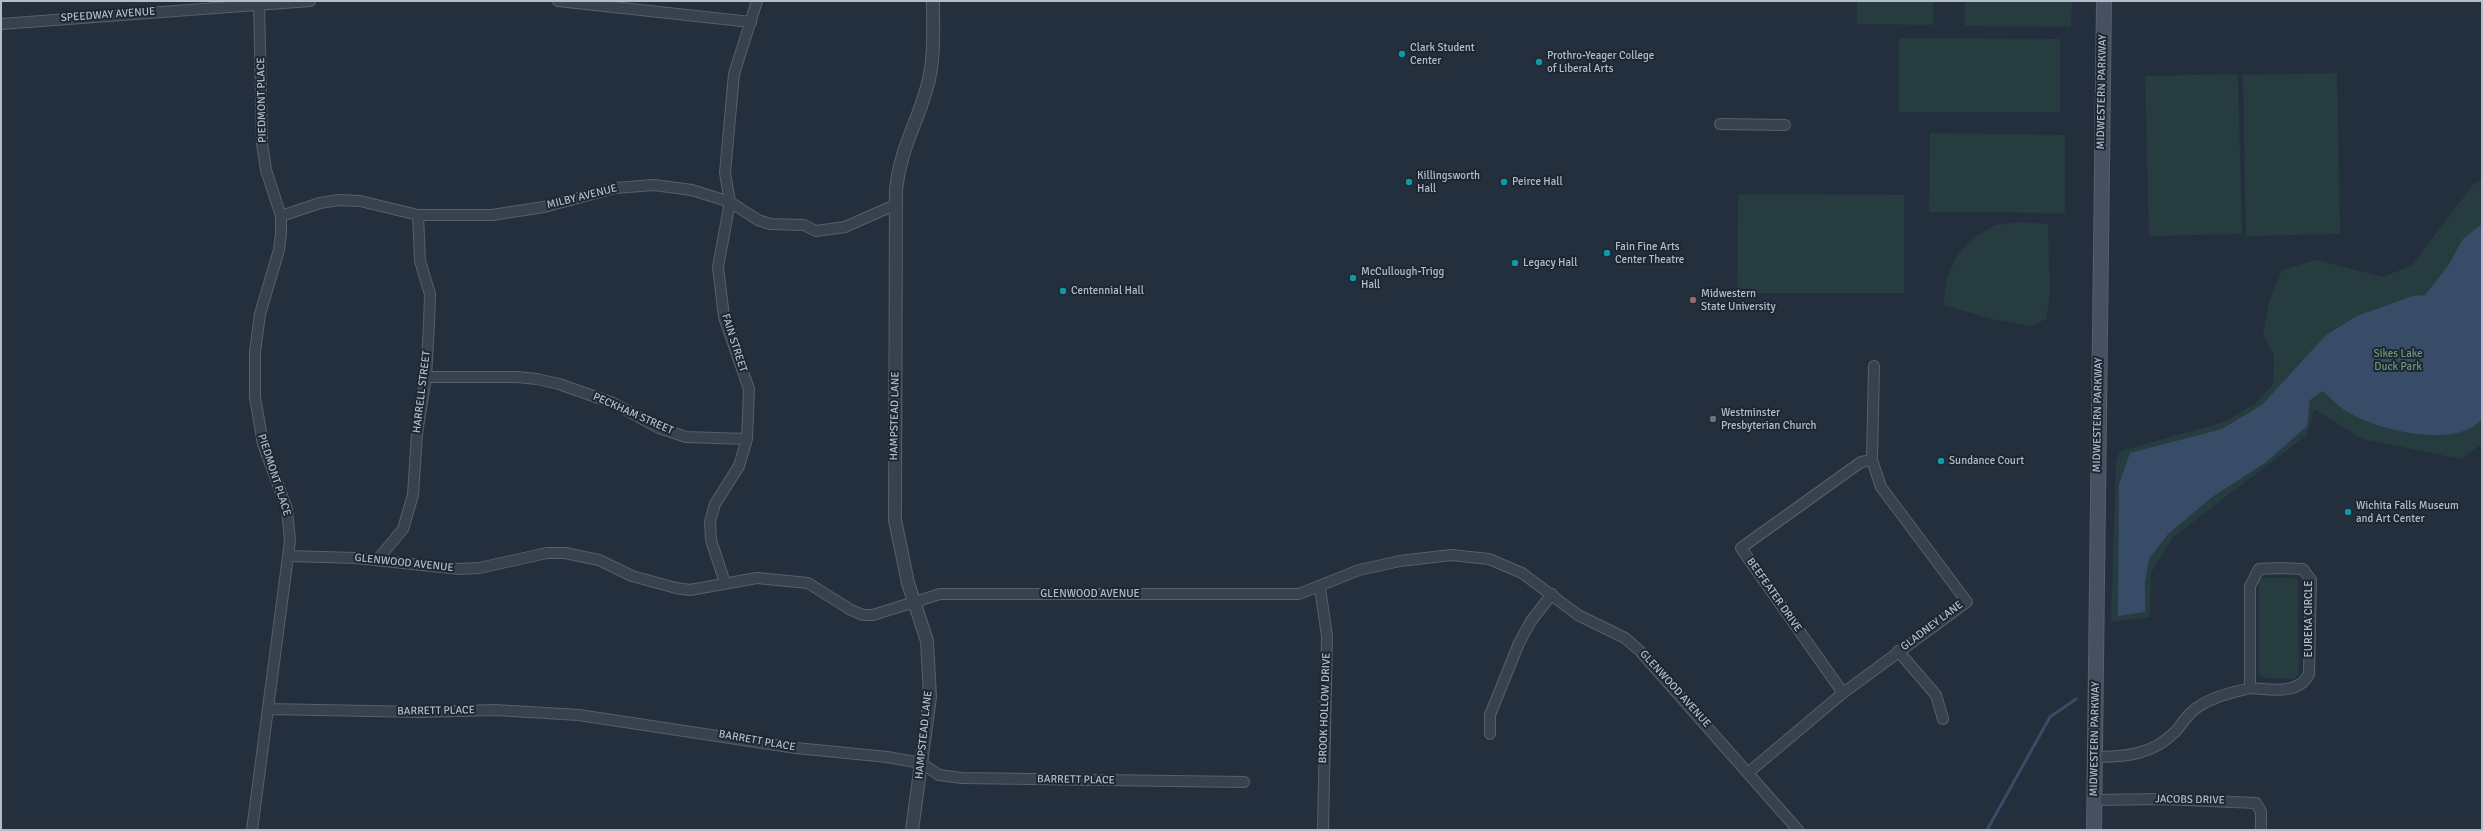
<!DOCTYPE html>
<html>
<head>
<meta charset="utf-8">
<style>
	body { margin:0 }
	#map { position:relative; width:2483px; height:831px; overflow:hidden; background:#242f3e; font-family:Signika,sans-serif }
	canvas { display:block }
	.frame { position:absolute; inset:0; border:2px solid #b4bcc9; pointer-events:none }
</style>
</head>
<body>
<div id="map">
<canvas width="2483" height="831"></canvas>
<div class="frame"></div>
</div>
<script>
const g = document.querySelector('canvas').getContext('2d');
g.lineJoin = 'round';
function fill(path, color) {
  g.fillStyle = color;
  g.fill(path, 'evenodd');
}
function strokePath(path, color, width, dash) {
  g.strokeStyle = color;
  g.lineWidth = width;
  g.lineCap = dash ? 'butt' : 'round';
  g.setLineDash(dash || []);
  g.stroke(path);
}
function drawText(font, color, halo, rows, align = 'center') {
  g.font = font + ' Signika,sans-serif';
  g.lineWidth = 4;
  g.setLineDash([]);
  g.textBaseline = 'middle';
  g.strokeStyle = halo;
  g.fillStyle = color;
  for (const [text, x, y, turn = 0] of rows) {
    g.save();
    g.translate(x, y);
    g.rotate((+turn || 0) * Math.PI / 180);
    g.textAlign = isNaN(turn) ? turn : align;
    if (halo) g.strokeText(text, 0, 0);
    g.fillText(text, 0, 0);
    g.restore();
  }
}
fill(new Path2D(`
	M1857 1H1933V25L1857 24Z
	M1965 1H2072L2071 27 1965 26Z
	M1899 38 2060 39V112H1899Z
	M2337 73 2340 234 2246 236 2243 75Z
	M2238 74 2242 234 2149 236 2145 76Z
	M1930 133 2065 135V213L1929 212Z
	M2482 179V444L2461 459 2362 439 2314 409 2307 435 2173 537 2151 573 2150 617 2111 622 2116 461 2120 451 2224 422 2256 403 2273 384 2274 355 2263 334 2270 299 2282 270 2316 260 2383 277 2411 266 2473 185Z
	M1738 194 1904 195V293H1737Z
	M2020 222 2048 224 2050 294 2046 319 2031 326 1992 319 1943 305 1947 277 1958 253 1977 236 1995 225Z
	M2266 578H2292L2298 580 2299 675 2293 679 2264 678 2259 674V580Z`), '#263c3f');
fill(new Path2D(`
	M2482 224V420C2477 423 2472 428 2466 430 2436 443 2375 429 2348 412 2338 407 2331 397 2322 391L2310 400 2307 426 2265 463 2212 497 2168 534 2149 559 2145 581V612L2118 616 2119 484 2130 453 2222 429 2262 405 2326 335 2357 316 2413 296 2425 295 2448 266 2463 239Z`), '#394c67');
strokePath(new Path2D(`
	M1987 830 2050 717 2076 699`), '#394c67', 3);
const minor = new Path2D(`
	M558 1 751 22
	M1 24 310 1
	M1720 124 1785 125
	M281 216 320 203 339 200 360 201 418 215H492L544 207 615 188 654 185 692 190 730 202 758 220 770 224 804 225 816 231 845 227 897 204
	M426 377H517L537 379 559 384 613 403 659 428 686 437 747 439
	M290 556 356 558 460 569 479 568 547 553H565L599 560 632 576 676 588 690 590 757 578 808 583 851 610 863 615H873L940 594H1299L1359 570 1400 561 1451 555 1489 559 1522 573 1578 615 1625 638 1640 651 1798 830
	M378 559 403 529 413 495 417 433 426 377 429 325 430 294 420 261 418 215
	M2280 568 2303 569 2311 580 2309 674C2298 696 2270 689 2250 688V586L2259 569Z
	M725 583 711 540 710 522 715 504 739 466 747 439 749 389 724 317 718 267 730 202 725 173 734 74 757 1
	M1320 588 1327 636 1323 830
	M1898 651 1936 695 1943 719
	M1843 693 1741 548 1861 462 1872 460
	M268 709 420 712 495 710 579 715 796 748 887 757 921 763 939 775 962 778 1244 782
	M1490 734V715L1519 643 1531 621 1552 594
	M2095 757C2125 757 2152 755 2175 732 2182 724 2188 713 2198 707 2214 696 2231 693 2250 688
	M1749 772 1843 693 1967 602 1881 487 1872 460 1874 366
	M2094 800 2161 799 2256 803 2261 812V830
	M252 830 290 541 287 509 263 444 255 397V352L260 314 279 250 281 234V216L266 170 262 143 259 1`);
const tertiary = new Path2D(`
	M912 830 930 697 927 641 908 583 895 520 896 190C900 149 917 124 927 87 935 60 933 29 933 1`);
const secondary = new Path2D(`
	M2094 830 2104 1`);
strokePath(minor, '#565f6c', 12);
strokePath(tertiary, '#565f6c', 14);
strokePath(secondary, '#565f6c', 16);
strokePath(minor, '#38414e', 10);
strokePath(tertiary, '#38414e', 12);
strokePath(secondary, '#465061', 14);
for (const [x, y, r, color] of [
	[1402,54,4,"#0f9aa8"],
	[1539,62,4,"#0f9aa8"],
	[1409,182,4,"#0f9aa8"],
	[1504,182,4,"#0f9aa8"],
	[1607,253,4,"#0f9aa8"],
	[1515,263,4,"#0f9aa8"],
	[1353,278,4,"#0f9aa8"],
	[1063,291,4,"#0f9aa8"],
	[1693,300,4,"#8d6e63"],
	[1713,419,4,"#6b7280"],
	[1941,461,4,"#0f9aa8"],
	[2348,512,4,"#0f9aa8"]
]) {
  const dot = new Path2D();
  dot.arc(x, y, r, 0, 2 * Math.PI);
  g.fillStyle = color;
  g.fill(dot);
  strokePath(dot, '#1d2633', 1.5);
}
drawText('11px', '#b4bcc9', '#1d2633', [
	["SPEEDWAY AVENUE",108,15,-4],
	["MIDWESTERN PARKWAY",2102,92,-89],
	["PIEDMONT PLACE",262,100,-91],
	["MILBY AVENUE",582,197,-14],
	["FAIN STREET",734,343,72],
	["HARRELL STREET",422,392,-83],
	["PECKHAM STREET",633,414,24],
	["MIDWESTERN PARKWAY",2098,415,-89],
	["HAMPSTEAD LANE",895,416,-89],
	["PIEDMONT PLACE",274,475,72],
	["GLENWOOD AVENUE",404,563,6],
	["GLENWOOD AVENUE",1090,594],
	["BEEFEATER DRIVE",1774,595,55],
	["EUREKA CIRCLE",2309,619,-90],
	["GLADNEY LANE",1932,626,-37],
	["GLENWOOD AVENUE",1675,689,48],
	["BROOK HOLLOW DRIVE",1325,708,-88],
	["BARRETT PLACE",436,711,-1],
	["HAMPSTEAD LANE",924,735,-84],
	["MIDWESTERN PARKWAY",2095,739,-89],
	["BARRETT PLACE",757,741,10],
	["BARRETT PLACE",1076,780,1],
	["JACOBS DRIVE",2190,800,1]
]);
drawText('11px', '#b4bcc9', '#1d2633', [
	["Clark Student",1410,48],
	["Center",1410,61],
	["Prothro-Yeager College",1547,56],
	["of Liberal Arts",1547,69],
	["Killingsworth",1417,176],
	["Hall",1417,189],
	["Peirce Hall",1512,182],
	["Fain Fine Arts",1615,247],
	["Center Theatre",1615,260],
	["Legacy Hall",1523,263],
	["McCullough-Trigg",1361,272],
	["Hall",1361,285],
	["Centennial Hall",1071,291],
	["Midwestern",1701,294],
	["State University",1701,307],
	["Westminster",1721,413],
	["Presbyterian Church",1721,426],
	["Sundance Court",1949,461],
	["Wichita Falls Museum",2356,506],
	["and Art Center",2356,519]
], 'left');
drawText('11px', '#6b9a76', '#1d2633', [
	["Sikes Lake",2398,354],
	["Duck Park",2398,367]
]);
</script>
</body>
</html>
